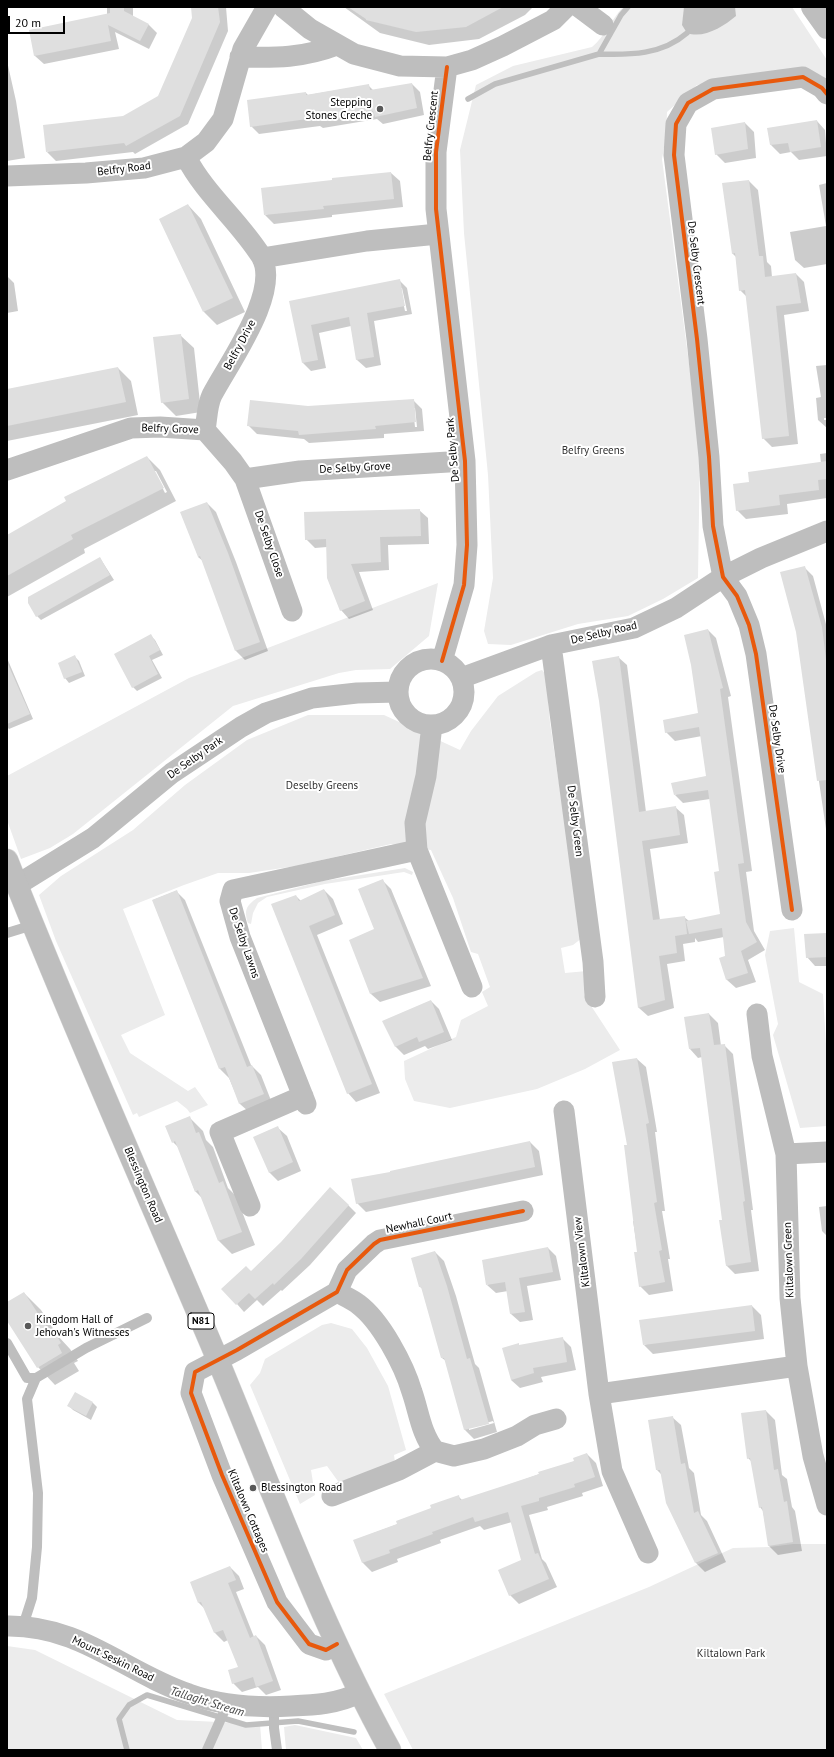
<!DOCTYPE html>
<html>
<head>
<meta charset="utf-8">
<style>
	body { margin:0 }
	#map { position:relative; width:834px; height:1757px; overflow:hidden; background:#fff; font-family:"PT Sans",sans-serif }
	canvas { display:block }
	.frame { position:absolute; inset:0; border:8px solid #000; pointer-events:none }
	.scale { position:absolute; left:8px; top:16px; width:57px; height:18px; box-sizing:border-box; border:2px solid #000; border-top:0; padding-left:5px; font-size:12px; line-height:14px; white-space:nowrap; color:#000; -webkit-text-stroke:3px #fff; paint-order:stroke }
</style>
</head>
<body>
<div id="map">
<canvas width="834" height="1757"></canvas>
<div class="frame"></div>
<div class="scale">20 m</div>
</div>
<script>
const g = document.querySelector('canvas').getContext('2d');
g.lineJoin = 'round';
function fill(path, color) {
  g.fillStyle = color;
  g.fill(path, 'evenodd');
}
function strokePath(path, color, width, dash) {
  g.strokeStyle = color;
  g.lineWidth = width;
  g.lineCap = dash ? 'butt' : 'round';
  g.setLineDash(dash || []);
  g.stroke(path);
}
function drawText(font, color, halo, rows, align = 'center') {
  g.font = font + ' "PT Sans",sans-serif';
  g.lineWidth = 4;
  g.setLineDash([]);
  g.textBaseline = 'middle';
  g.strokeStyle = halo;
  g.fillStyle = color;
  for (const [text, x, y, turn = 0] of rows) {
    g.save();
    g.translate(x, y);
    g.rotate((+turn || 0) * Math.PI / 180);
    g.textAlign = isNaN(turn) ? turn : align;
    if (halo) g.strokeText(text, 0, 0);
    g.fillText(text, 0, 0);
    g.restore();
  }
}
fill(new Path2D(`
	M623 7H792L827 60V80L822 76 805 69 697 85 667 112 666 136 662 159 700 447 698 578 663 599 628 616 578 624 511 645 488 644 484 631 493 578 488 475 464 233 460 150 476 85 513 66 592 47C605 36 611 20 623 7Z
	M438 583 429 636 390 669 356 670 339 673 233 706 73 834 50 848 21 859 7 820V776L189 678Z
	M542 670 546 675 550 723 582 938 573 945 561 948 565 973 587 971 584 995 620 1050 585 1069 537 1089 450 1108 414 1101 405 1079 404 1061 456 1037 461 1020 488 1006 482 992 490 987 478 954 471 952 453 898 431 850 391 844 296 866 249 873H218L184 885 123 909 165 1015 121 1035 130 1053 188 1091 195 1087 208 1105 190 1113 187 1109 177 1101 139 1117 137 1113 133 1115 56 941 39 895 61 876 133 830 185 785 247 740 308 715H384L460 750 471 731 498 696 536 672Z
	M405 868 413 872 412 875 404 872 325 884 267 897 258 903 253 913 251 924 248 923C244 910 246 906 257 898L323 881Z
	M794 928 799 982 823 994 827 1061V1126L800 1128 773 1035 778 1024 765 955 770 931Z
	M331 1323 352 1329 367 1348 388 1386 406 1450 394 1455 395 1462 340 1484 327 1466 311 1470 315 1495 300 1504 250 1385 260 1373 265 1359 322 1325Z
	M793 1544H827V1750H413L384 1694 649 1587 733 1548 769 1547Z
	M7 1646 35 1650 177 1720 260 1724 262 1750H7Z
	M295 1725 356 1738 363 1750H286L284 1727Z`), '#ececec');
fill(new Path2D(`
	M684 7H735L736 16C723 27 703 39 687 33L682 25Z`), '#bfbfbf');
fill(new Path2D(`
	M107 7H133V17L149 25 157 33 149 49 115 32 119 49 44 64 35 56 30 31 107 17Z
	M192 7H226L228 31 188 124 135 154 133 152 56 161 47 152 123 117 159 97 193 18Z
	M344 7H533L525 15 479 39 429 45 380 33Z
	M7 61 16 101 25 158 7 161Z
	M412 84 420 92 424 115 383 124 377 119 323 128 320 126 259 134 251 126 306 93 308 95 368 85 374 91Z
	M817 121 825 130 827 156 799 160 791 152 780 154 771 145 768 129Z
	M745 123 754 132 756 158 725 163 716 154Z
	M391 173 400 181 403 207 332 215V217L274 224 265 215Z
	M749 181 758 190 767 262 771 266 772 277 796 274 804 282 809 311 784 315 798 444 772 447 763 438 747 297 740 290 736 257 732 253Z
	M827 183V264L804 268 795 260 790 232 826 226 819 185Z
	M188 205 201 219 245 312 217 325 204 312Z
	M7 276 14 283 18 311 7 313Z
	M399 280 407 288 412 314 374 321 381 365 366 368 357 360 351 326 319 333 326 368 311 371 303 363 290 302ZM400 288H402L407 311H405Z
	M180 335 194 348 201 412 176 416 162 402Z
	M827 365V418H824V420H827V428L818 420 816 398 821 397 816 366Z
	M118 368 131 381 138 415 7 441V390Z
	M413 400 422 409 424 431 384 434V438L309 443 304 439 257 434 248 425 308 407ZM413 408H415L417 427H415Z
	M827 453V498L787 504 788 514 746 519 737 510 750 483 821 463 820 454Z
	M147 457 160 470 176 501 84 549 85 553 7 597V536ZM154 471H156L167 492 165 493Z
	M207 503 216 512 236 562 268 651 245 660 236 651 203 561 198 557Z
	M419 510 428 518 429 544 388 545 389 570 359 572 373 610 349 619 341 610 327 547 315 548 306 539Z
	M100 558 114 580 41 620 37 616Z
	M804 567 813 576 827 628V836L797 632Z
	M708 630 716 638 731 696 728 697 752 871 746 872 754 931 765 950 748 960 756 982 736 988 727 980 721 958 727 956 724 937 698 942 695 938V942L683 944 685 961 667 964 674 1008 648 1016 639 1008 600 701 618 657 627 665 646 812 675 807 684 815 688 843 650 849 660 920 684 917 689 921 721 915 720 872 710 799 683 803 675 795 707 776 702 736 675 741 666 732 699 714Z
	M151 636 155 640 163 655 152 660 162 678 137 691 133 687Z
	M75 657 79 661 85 676 69 683 65 678Z
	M7 658 33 719 9 729 7 727Z
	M383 881 391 889 431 986 380 1002 371 994Z
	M324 890 333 899 343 924 317 935 380 1093 356 1102 348 1093 296 896 301 901Z
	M176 891 185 900 251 1065 261 1075 272 1103 249 1112 240 1104 229 1078 220 1069 153 900Z
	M827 934V966H815L807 957Z
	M431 1001 439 1009 452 1040 428 1049 425 1046 404 1055 395 1046Z
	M709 1014 718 1023 721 1046 724 1045 733 1054 753 1210H751L759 1271 735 1274 726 1265 723 1221 702 1057 698 1058 690 1049Z
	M637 1059 646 1067 657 1132H655L665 1211H662L670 1259H668L673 1291 649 1295 640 1286 638 1253 633 1221H634L628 1146Z
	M190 1118 203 1131 206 1140 213 1147 228 1188 236 1196 255 1245 232 1254 219 1241 202 1198 195 1191 179 1148 173 1142Z
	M278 1128 287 1136 301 1171 278 1181 269 1172Z
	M530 1142 539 1151 543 1175 366 1212 357 1203 391 1173Z
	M348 1205 356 1213 310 1265 282 1291 281 1290 263 1306 257 1300 244 1312 237 1304 251 1272Z
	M827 1206V1236L822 1231 819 1207Z
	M548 1248 556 1256 561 1280 527 1286 533 1320 520 1322 511 1314 508 1291 496 1293 487 1285Z
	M435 1252 444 1261 456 1296 475 1364 479 1368 497 1432 474 1439 465 1430 446 1361 442 1358 423 1289 420 1287ZM493 1421 494 1423 469 1430V1428Z
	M24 1293 41 1310 58 1336 70 1349 78 1361 74 1363 79 1371 55 1385 38 1367 7 1319V1304Z
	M752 1306 761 1315 764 1339 653 1354 644 1345Z
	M562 1338 571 1347 576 1370 541 1377 543 1382 520 1388 511 1380 519 1346Z
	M75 1394 93 1403 97 1407 91 1420 73 1410 69 1406Z
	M766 1411 775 1420 782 1475 787 1479 792 1507 795 1511 802 1551 778 1555 769 1546 763 1511 760 1507 752 1462 748 1458Z
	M672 1417 681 1425 689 1468 694 1473 701 1515 707 1521 726 1562 705 1572 696 1563 667 1503 662 1475 657 1470Z
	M587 1454 596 1463 603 1486 582 1493 583 1496 547 1507 548 1510 529 1515 542 1559 546 1563 557 1587 519 1604 510 1595 523 1561 512 1522 484 1530 480 1526 440 1540 441 1543 397 1559 398 1562 372 1572 363 1563 355 1540 398 1524 458 1496 462 1500 504 1487 575 1461Z
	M230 1567 239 1576 244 1589 236 1592 254 1637 256 1636 265 1645 281 1690 266 1695 258 1687 242 1692 233 1683 239 1667 228 1640 224 1642 215 1633 205 1609 199 1603 191 1583Z`), '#0003');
strokePath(new Path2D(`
	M599 54C630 55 662 55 687 33
	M468 99 495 84 599 54 621 15 628 7
	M127 1750 119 1719 129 1705 147 1695 246 1725 298 1721 354 1732`), '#bfbfbf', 5.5);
fill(new Path2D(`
	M110 7H124V11L149 24 140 41 108 25 111 41 34 56 29 30 110 13Z
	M191 7H218L220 22 180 116 126 146 124 143 46 152 43 125 123 116 158 96 192 18Z
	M348 7H503L466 27 416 32 366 20V19Z
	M412 83 417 108 375 117 373 111 314 121V118L250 127 247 100 306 92V95L369 84 370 90Z
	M817 120 821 147 790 152 788 143 770 145 767 128Z
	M745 122 748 149 715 155 711 128Z
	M391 172 394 199 323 206 324 209 264 215 261 188 332 180V178Z
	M749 180 759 256H763L765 277 796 273 801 303 776 306 789 436 762 439 745 290 739 291 735 253 732 254 722 183Z
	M188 204 233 298 203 312 159 219Z
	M400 279 405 306 367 313 374 357 356 360 349 317 311 325 318 360 302 363 289 301Z
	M181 334 189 399 161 403 153 337Z
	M118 367 126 402 7 426V389Z
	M414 399 416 422 375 426 376 429 299 435 298 431 247 426 250 400 308 406Z
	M147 456 164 488 71 535 73 539 7 576V535L66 501 64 497Z
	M827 461V479L818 480 819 490 779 495 780 505 736 511 733 484 749 482 748 472Z
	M207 502 228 553 260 642 235 651 200 556 198 557 180 512Z
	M420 509 421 536 380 537 381 562 351 564 365 601 340 611 327 578 326 539 305 540 304 512Z
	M100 557 110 575 36 617 28 603V597Z
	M805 566 822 627 827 668V780L817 781 796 632 780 572Z
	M708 629 723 688 720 689 744 863 738 864 746 922 757 942 741 951 748 973 726 980 719 958 725 956 722 928 689 934 686 921 720 914 714 872 719 871 708 790 674 795 671 783 706 776 699 727 665 733 663 720 698 713 691 665 684 635Z
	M151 634 160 650 149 656 158 674 132 688 114 654Z
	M75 655 82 672 64 679 58 663Z
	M619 656 639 812 676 806 680 835 642 841 653 920 685 916 687 934 675 936 677 953 659 956 665 1000 638 1008 599 701 592 661Z
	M7 662 30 714 7 724Z
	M383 879 423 978 370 994 349 940 374 929 358 889Z
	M324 889 335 915 309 926 372 1084 347 1094 271 904 296 895 299 901Z
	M177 890 247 1067 252 1065 264 1094 239 1104 225 1067 219 1069 152 900Z
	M827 933V957L806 958 804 934Z
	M431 1000 444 1032 419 1042 417 1037 395 1047 382 1021Z
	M709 1013 714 1045 725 1044 745 1201 743 1202 751 1262 726 1266 719 1220H722L700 1048 689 1049 684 1017Z
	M637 1058 649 1123 646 1124 657 1202 654 1203 662 1250 659 1251 665 1282 639 1287 634 1252H637L624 1145H627L612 1062Z
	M190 1116 196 1133 199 1132 219 1183 223 1181 242 1232 218 1241 198 1190 195 1192 175 1141 172 1143 165 1126Z
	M278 1126 293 1162 269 1173 253 1137Z
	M530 1141 535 1167 356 1204 351 1179 390 1172V1171Z
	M330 1187 349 1205 301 1259 274 1285 273 1283 255 1299 249 1293 236 1305 221 1289 246 1266 251 1271 281 1242Z
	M548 1247 553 1272 519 1278 525 1312 510 1314 505 1282 486 1285 482 1260Z
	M435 1251 447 1286 467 1359 470 1358 489 1424 464 1430 444 1358H441L421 1287H419L411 1258Z
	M24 1292 50 1332 53 1330 61 1343 58 1345 62 1353 37 1368 7 1321V1302Z
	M752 1305 755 1331 643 1345 639 1320Z
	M563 1337 567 1362 533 1368 534 1373 511 1380 502 1348 519 1343V1345Z
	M75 1392 93 1402 86 1416 67 1406Z
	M766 1410 774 1470 778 1469 784 1502 787 1501 793 1542 768 1546 762 1507 759 1508 750 1458 747 1459 741 1413Z
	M673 1416 681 1464 685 1463 694 1513 698 1511 718 1553 695 1563 666 1503 660 1470H656L648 1420Z
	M587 1453 595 1477 574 1484 575 1487 539 1498V1501L521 1506 535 1554 538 1553 549 1579 509 1596 498 1570 521 1560 508 1512 475 1522 473 1517 432 1532 433 1534 389 1550 390 1553 362 1563 353 1540 397 1524 396 1521 431 1508 430 1505 459 1495 460 1500 503 1486 539 1474 538 1472 574 1461 573 1458Z
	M230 1566 236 1580 228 1583 250 1638 256 1635 273 1681 256 1687 253 1677 232 1684 228 1670 238 1667 223 1630 214 1633 201 1602 198 1603 190 1582Z`), '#dfdfdf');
const primary = new Path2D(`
	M7 860C73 1028 147 1192 217 1358 272 1490 321 1625 390 1750`);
strokePath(primary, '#dbdbdb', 23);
strokePath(new Path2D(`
	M7 933 33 925
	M7 1343 27 1378H36L86 1348 147 1318
	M23 1626 32 1598 37 1547 38 1493 27 1399 36 1378
	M274 1707V1728L277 1750
	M207 1750 227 1705`), '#bebebe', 10);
strokePath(new Path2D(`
	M283 7 310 29 354 54 400 66 447 67 472 60 503 46 553 20 566 7
	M579 7 603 25
	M240 57C276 58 303 58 337 45
	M186 157C205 194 239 221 261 256 282 291 228 364 212 395 207 405 207 419 205 430
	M7 176 86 173 144 168 186 157 206 142 223 119 243 49 267 7
	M262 258 367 241 438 234
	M7 470 131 428 160 427 205 430 233 462 245 479 292 611
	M245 479 300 471 465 461
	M551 645 593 962 595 997
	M398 692a33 33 0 1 1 66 0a33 33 0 1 1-66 0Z
	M442 661 464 585 467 545 465 461 436 209V152L447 67
	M461 678 551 645 634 628 676 608 723 577 761 558 827 531
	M432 725 426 776 415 823 417 850 472 987
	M17 885 93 838 172 773 241 727 266 713 312 698 357 693 398 692
	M792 910 756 654 749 625 737 596 723 577 713 526 709 457 697 339 674 155 676 124 688 103 713 89 803 77 822 88 827 94
	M757 1014 762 1056 786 1154 790 1298 797 1366 813 1456 827 1505
	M306 1104 240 937 230 901 233 890 417 850
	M564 1111 599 1394 612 1471 648 1553
	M786 1154 827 1152
	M250 1206 220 1132 303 1096
	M337 1292C344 1296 352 1299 358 1304 381 1321 404 1365 412 1392 419 1412 421 1434 435 1451L454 1456 484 1449 517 1436 535 1425 556 1419
	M599 1394 797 1366
	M332 1496 399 1470 435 1451
	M7 1626C81 1625 124 1672 189 1694 222 1706 257 1708 291 1706 315 1705 337 1704 359 1693
	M337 1644 326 1650 309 1644 277 1602 222 1475 191 1393 195 1372 237 1350 337 1292 347 1270 374 1244 380 1240 523 1211`), '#bebebe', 21);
strokePath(new Path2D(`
	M812 7 827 28`), '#bebebe', 22);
strokePath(primary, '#bebebe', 22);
strokePath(new Path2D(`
	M442 661 464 585 467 545 465 461 436 209V152L447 67
	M792 910 756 654 749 625 737 596 723 577 713 526 709 457 697 339 674 155 676 124 688 103 713 89 803 77 822 88 827 94
	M337 1644 326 1650 309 1644 277 1602 222 1475 191 1393 195 1372 237 1350 337 1292 347 1270 374 1244 380 1240 523 1211`), '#e8590c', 4);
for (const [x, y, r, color] of [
	[380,109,4,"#595959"],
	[28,1326,4,"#595959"],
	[253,1488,4,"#595959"]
]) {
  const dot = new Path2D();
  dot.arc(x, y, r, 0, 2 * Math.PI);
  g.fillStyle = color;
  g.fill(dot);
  strokePath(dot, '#fff', 1.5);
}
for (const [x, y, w] of [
	[201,1321,26]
]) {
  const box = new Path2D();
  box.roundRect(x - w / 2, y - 8, w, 16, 3);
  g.fillStyle = '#fff';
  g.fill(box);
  strokePath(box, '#000', 1);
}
drawText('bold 10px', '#000', null, [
	["N81",201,1321]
]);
drawText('11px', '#000', '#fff', [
	["Stepping",372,103,"right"],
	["Stones Creche",372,116,"right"],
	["Kingdom Hall of",36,1320],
	["Jehovah's Witnesses",36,1333],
	["Blessington Road",261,1488]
], 'left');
drawText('11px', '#000', '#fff', [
	["Belfry Crescent",431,126,-84],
	["Belfry Road",124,169,-7],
	["De Selby Crescent",696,263,83],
	["Belfry Drive",240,345,-62],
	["Belfry Grove",170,429,2],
	["De Selby Park",453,450,-95],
	["De Selby Grove",355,468,-3],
	["De Selby Close",269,544,71],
	["De Selby Road",604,633,-13],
	["De Selby Drive",777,739,82],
	["De Selby Park",195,758,-35],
	["De Selby Green",575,821,83],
	["De Selby Lawns",244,943,71],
	["Blessington Road",143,1185,67],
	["Newhall Court",419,1223,-12],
	["Kiltalown View",582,1252,-97],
	["Kiltalown Green",789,1260,-92],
	["Kiltalown Cottages",248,1511,67],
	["Mount Seskin Road",113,1659,26]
]);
drawText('11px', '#333', '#fff', [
	["Belfry Greens",593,451],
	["Deselby Greens",322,786],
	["Kiltalown Park",731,1654]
]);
drawText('italic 12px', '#444', '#fff', [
	["Tallaght Stream",207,1702,17]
]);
</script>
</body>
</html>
